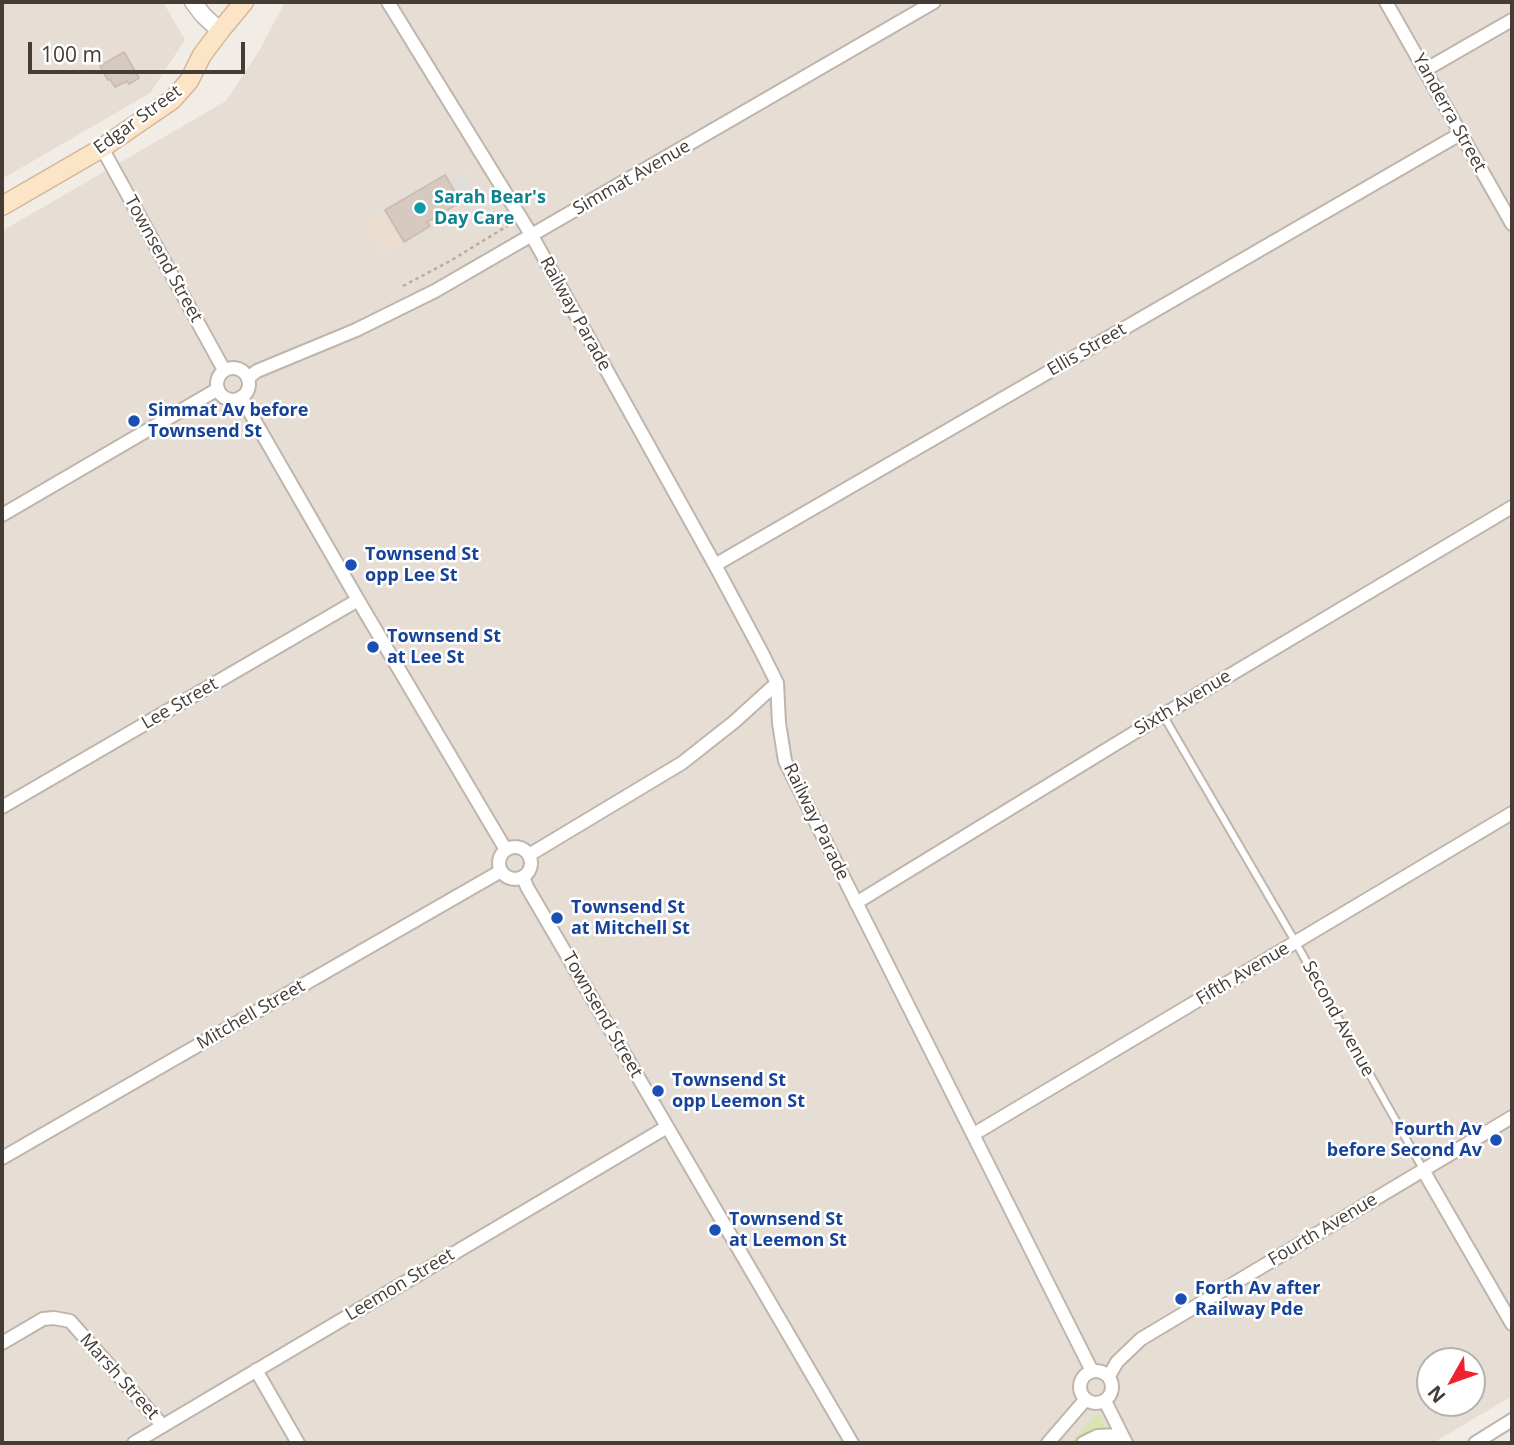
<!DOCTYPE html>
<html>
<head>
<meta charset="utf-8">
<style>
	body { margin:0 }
	#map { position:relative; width:1514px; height:1445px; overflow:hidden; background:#f2ece6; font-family:"Open Sans",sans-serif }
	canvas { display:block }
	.frame { position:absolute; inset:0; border:4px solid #453c36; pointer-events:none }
	.north { position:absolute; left:1416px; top:1347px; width:70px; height:70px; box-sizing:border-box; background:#fff; border:2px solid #b5b1af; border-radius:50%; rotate:230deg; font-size:19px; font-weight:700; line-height:28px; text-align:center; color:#453c36 }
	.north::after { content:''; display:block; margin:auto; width:24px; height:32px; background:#ef212c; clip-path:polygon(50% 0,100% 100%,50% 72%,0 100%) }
	.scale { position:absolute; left:28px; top:42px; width:217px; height:32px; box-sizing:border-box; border:4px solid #453c36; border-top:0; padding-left:9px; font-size:21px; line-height:24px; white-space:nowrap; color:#453c36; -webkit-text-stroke:5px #fff; paint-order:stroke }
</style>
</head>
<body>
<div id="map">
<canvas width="1514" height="1445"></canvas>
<div class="frame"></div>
<div class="north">N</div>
<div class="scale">100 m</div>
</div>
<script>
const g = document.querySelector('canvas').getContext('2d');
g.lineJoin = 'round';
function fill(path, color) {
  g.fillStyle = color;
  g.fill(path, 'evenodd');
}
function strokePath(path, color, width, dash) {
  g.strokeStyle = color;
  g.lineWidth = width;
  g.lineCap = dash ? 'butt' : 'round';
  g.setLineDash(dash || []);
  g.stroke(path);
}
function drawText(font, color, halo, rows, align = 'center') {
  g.font = font + ' "Open Sans",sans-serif';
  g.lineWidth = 5;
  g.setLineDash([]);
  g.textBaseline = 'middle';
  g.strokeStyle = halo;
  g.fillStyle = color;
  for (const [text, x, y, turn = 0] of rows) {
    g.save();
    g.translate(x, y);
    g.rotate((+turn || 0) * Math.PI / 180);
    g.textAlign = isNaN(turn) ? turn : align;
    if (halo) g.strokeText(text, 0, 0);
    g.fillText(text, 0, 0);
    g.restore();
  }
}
fill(new Path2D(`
	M2 2H163L185 40 150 93 2 179Z
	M285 2H1512V1396L1433 1443H2V231L226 101 259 51ZM1430 1361H1472V1403H1430Z`), '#e6ddd5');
fill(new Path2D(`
	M463 165 482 198 383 255 364 222Z`), '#ebded1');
fill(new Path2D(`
	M1097 1415H1100L1106 1429 1094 1431 1072 1443H1069Z`), '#d8e5b1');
fill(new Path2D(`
	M461 169 479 199 465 208 447 177Z`), '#e0dddb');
const building = new Path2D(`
	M124 52 139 78 129 84 127 81 115 87 110 79 108 80 100 66Z
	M445 175 461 202 427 222 430 226 404 242 385 210Z`);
fill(building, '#d6c9bf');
strokePath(building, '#cebcb0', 2);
const service = new Path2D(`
	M1163 715 1296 943 1423 1169`);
const minor = new Path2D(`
	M388 2 532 236 715 565 761 651 777 683 779 723 785 761 1092 1371
	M1386 2 1512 224
	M1425 70 1512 20
	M102 148 224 370
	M217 384a16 16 0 1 1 32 0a16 16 0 1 1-32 0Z
	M248 378 257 371 356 330 435 291 934 2
	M241 397 358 600 506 850
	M2 515 218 389
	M715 565 1460 134
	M2 807 358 600
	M499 863a16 16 0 1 1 32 0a16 16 0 1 1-32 0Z
	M529 855 682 763 734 722 777 683
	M523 877 527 887 852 1443
	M856 903 1163 715 1512 507
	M974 1134 1512 813
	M2 1158 501 871
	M1423 1170 1512 1324
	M2 1343 43 1319 54 1318 70 1321 163 1426
	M256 1370 298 1443
	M1080 1387a16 16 0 1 1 32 0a16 16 0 1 1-32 0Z
	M1109 1376 1117 1362 1141 1339 1512 1117
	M1105 1401 1126 1443
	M134 1443 667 1127
	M1048 1443 1086 1399
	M1083 1443 1097 1436 1122 1435
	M1475 1443 1512 1420`);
const tertiary = new Path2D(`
	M193 2 203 15 220 31`);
const secondary = new Path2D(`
	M2 206 102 148 172 100 189 81 202 55 220 31 244 2`);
strokePath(service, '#c0b5ac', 10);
strokePath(minor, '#c0b5ac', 16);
strokePath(tertiary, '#c0b5ac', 19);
strokePath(secondary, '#d3b89b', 21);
strokePath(new Path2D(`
	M403 286 450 261 509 225`), '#beab9b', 2.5, [3.5, 3.5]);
strokePath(service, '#fff', 6);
strokePath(minor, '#fff', 12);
strokePath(tertiary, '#fff', 16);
strokePath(secondary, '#fce4c7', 18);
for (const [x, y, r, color] of [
	[420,208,7,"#0f9aa8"],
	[134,421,7,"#1a4fb4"],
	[351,565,7,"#1a4fb4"],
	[373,647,7,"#1a4fb4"],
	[557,918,7,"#1a4fb4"],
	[658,1091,7,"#1a4fb4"],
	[1496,1140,7,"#1a4fb4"],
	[715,1230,7,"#1a4fb4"],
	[1181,1299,7,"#1a4fb4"]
]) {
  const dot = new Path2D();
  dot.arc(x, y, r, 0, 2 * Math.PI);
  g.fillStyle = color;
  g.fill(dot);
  strokePath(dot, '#fff', 2.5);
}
drawText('18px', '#453c36', '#fff', [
	["Yanderra Street",1449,113,61],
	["Edgar Street",138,120,-36],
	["Simmat Avenue",632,178,-30],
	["Townsend Street",163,259,61],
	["Railway Parade",575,314,61],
	["Ellis Street",1087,350,-30],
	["Sixth Avenue",1183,703,-31],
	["Lee Street",180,704,-30],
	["Railway Parade",816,822,64],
	["Fifth Avenue",1243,974,-31],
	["Mitchell Street",251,1015,-30],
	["Townsend Street",602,1015,60],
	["Second Avenue",1338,1019,61],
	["Fourth Avenue",1323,1230,-31],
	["Leemon Street",400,1285,-31],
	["Marsh Street",119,1377,48]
]);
drawText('bold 18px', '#0d838f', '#fff', [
	["Sarah Bear's",434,198],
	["Day Care",434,219]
], 'left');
drawText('bold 18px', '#164399', '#fff', [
	["Simmat Av before",148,411],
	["Townsend St",148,432],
	["Townsend St",365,555],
	["opp Lee St",365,576],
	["Townsend St",387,637],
	["at Lee St",387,658],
	["Townsend St",571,908],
	["at Mitchell St",571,929],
	["Townsend St",672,1081],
	["opp Leemon St",672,1102],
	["Fourth Av",1482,1130,"right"],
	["before Second Av",1482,1151,"right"],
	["Townsend St",729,1220],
	["at Leemon St",729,1241],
	["Forth Av after",1195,1289],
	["Railway Pde",1195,1310]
], 'left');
</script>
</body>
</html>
